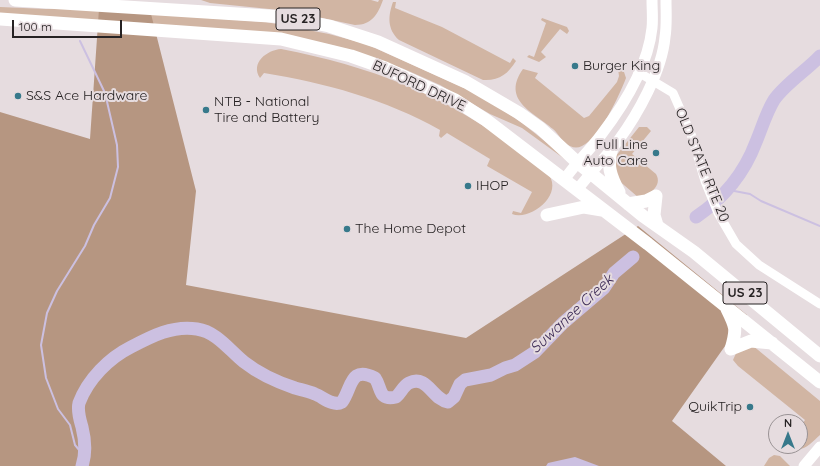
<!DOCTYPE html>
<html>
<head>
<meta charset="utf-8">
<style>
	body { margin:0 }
	#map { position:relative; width:820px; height:466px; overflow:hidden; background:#e6dcdf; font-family:Quicksand,sans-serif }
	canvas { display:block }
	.north { position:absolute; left:768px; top:414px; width:40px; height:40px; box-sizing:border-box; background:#e6dcdf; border:1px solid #999294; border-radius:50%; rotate:0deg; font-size:11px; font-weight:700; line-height:16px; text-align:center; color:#262223 }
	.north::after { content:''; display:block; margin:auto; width:14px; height:18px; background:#37798b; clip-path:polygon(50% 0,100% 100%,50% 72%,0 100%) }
	.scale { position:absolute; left:12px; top:20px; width:110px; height:18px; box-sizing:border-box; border:2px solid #262223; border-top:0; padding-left:5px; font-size:12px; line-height:14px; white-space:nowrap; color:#262223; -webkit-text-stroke:3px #e6dcdf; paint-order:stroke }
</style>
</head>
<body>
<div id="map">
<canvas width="820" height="466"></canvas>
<div class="north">N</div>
<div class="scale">100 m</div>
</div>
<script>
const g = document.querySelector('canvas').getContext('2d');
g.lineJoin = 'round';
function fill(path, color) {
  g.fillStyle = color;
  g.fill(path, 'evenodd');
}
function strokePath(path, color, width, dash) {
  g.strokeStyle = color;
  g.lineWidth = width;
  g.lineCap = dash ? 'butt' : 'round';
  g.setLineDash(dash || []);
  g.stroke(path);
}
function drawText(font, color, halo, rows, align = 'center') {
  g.font = font + ' Quicksand,sans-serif';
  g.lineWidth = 4;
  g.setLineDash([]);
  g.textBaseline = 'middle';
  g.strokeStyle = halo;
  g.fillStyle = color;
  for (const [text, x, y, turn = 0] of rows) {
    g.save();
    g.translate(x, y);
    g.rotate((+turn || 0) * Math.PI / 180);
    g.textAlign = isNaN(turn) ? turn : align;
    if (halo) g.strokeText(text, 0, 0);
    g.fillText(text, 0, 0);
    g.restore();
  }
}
fill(new Path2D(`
	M201 0H371L378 2 379 0H383C378 14 372 25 355 25L289 11 210 3Z
	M393 2H396L395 8 442 27 510 63 513 58 516 61C508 74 499 81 483 80L399 40C387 29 388 16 393 2Z
	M0 7 46 9 63 8 266 22 329 34 366 44 482 96 522 123 566 158V160L522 128 490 114 440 85 404 69 353 51 0 15Z
	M542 18 567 27 569 31 567 34 560 29 541 52 546 57 539 62 527 57 529 55 534 57 546 23 541 20Z
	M281 49C369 66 444 94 516 149 524 156 543 167 549 175 563 196 530 221 512 214L513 211 521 213 532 192 487 166 490 159 447 133 441 138 439 136 440 130C385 99 325 83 264 73L260 78C250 63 267 50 281 49Z
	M523 69 538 73 535 78 584 118 589 116 617 82 619 76 618 69 624 72 626 78C619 96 600 138 582 146 578 148 574 148 570 146 563 144 559 134 553 129 533 112 501 100 523 69Z
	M639 127H647L651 131 632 154 656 174C663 186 649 195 639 198L617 179 615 157Z
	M752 345 820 401V435C811 443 802 455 790 446H800V427L805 420 738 366 733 360 737 351Z
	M774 455 780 456 790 466H764L769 458Z`), '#d1b5a3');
fill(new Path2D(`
	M99 9 151 14 196 191 186 285 466 338 638 226 747 315 672 421 726 466H0V112L90 139Z`), '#b69681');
fill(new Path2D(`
	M575 457 599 466H546L548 463Z`), '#ccc0e1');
strokePath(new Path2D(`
	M80 41 105 93 117 145 118 167 110 198 94 225 85 246 57 291 47 313 41 345 46 378 58 409 70 425 75 445 85 457
	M729 190 750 194 761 201 820 226`), '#ccc0e1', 2);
strokePath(new Path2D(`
	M696 217C724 198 744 174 756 142 762 128 766 113 774 100 785 84 807 70 820 56
	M82 466C86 454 85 439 82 427 80 420 77 411 79 403 88 379 109 358 131 347 152 336 173 325 197 329 217 332 229 350 244 362 258 373 277 382 295 388 302 390 308 391 315 394 323 397 333 407 342 402 352 388 350 365 375 378 382 388 378 401 396 397 401 393 403 386 409 383 427 374 433 400 448 402L454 397 460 384 465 380 491 375 505 368 515 365 535 352 563 323 604 288 614 273 633 257`), '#ccc0e1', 13);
strokePath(new Path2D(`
	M638 72 673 93 691 134 705 181 718 213 736 244 759 265 820 304`), '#fff', 9);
strokePath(new Path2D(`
	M564 180C575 164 589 151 601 135 624 105 648 66 652 28 653 19 652 9 652 0
	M577 190C590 173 605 158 618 141 638 114 662 71 665 37 667 25 666 12 666 0
	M804 466 820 447`), '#fff', 11);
strokePath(new Path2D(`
	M15 0 285 17 329 26 378 42 466 82 519 113 540 128 577 162 643 216 694 252 820 356
	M0 19 281 39 351 56 385 68 455 100 486 120 648 244 820 382
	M612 148C606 165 611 177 619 192
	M656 196 654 215 657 225
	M628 204 646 201 656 196
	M547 215 584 207 602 210
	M727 309C736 327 737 329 731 349
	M731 349 751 341 772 343`), '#fff', 13);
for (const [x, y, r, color] of [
	[575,66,4,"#37798b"],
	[18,96,4,"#37798b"],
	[206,110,4,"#37798b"],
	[656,153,4,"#37798b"],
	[468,186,4,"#37798b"],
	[347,229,4,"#37798b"],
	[750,407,4,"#37798b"]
]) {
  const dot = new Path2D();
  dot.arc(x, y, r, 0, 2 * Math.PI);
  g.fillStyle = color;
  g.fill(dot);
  strokePath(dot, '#e6dcdf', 1.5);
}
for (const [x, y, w] of [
	[298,19,44],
	[745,293,44]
]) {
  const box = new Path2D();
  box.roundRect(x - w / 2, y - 11, w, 22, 3);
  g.fillStyle = '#e6dcdf';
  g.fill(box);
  strokePath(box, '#262223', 1);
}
drawText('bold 13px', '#262223', null, [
	["US 23",298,19],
	["US 23",745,293]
]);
drawText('14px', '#262223', '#e6dcdf', [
	["Burger King",583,66],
	["S&S Ace Hardware",26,96],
	["NTB - National",214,102],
	["Tire and Battery",214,118],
	["Full Line",648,145,"right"],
	["Auto Care",648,161,"right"],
	["IHOP",476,186],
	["The Home Depot",355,229],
	["QuikTrip",742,407,"right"]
], 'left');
drawText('14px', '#262223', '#e6dcdf', [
	["BUFORD DRIVE",419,86,25],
	["OLD STATE RTE 20",702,165,68]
]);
drawText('italic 15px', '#3c2a56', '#e6dcdf', [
	["Suwanee Creek",572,314,-43]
]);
</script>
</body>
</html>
